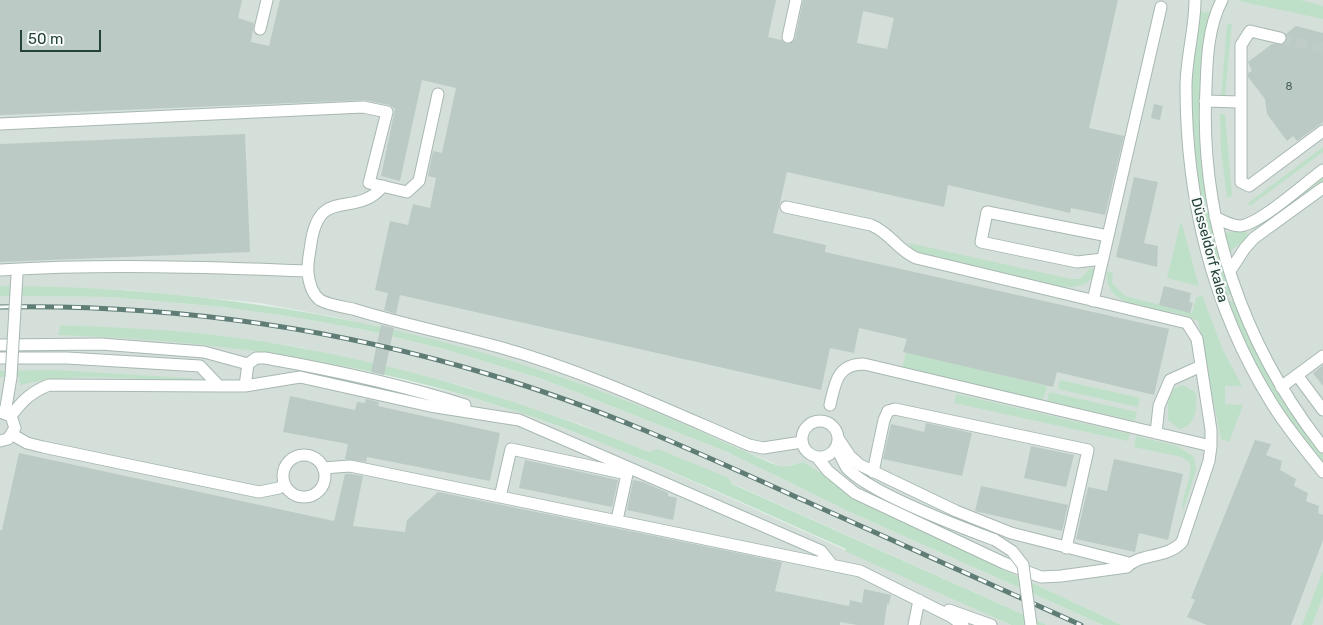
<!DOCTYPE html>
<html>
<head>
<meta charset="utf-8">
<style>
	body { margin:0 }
	#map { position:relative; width:1323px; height:625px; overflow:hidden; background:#e6efeb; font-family:Rubik,sans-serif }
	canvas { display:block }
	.scale { position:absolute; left:20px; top:30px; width:81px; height:22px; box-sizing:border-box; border:2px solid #24423a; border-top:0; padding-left:6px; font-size:15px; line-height:18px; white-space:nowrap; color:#24423a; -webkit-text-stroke:4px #f7fbf9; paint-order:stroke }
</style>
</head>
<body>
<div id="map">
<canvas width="1323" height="625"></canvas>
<div class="scale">50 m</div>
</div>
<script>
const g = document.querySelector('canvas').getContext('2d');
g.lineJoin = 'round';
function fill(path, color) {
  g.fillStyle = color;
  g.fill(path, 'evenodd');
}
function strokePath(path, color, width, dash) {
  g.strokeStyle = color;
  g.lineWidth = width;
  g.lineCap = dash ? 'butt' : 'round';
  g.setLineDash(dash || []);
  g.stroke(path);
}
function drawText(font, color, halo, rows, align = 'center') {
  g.font = font + ' Rubik,sans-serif';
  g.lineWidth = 4.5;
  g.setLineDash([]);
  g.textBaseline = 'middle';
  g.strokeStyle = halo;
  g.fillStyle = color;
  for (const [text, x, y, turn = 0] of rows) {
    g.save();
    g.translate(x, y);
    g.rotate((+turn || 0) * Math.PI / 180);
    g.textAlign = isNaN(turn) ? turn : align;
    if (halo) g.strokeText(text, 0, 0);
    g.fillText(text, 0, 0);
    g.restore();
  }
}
fill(new Path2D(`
	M0 0H1323V625H1122L994 565 932 533 877 509 804 462 782 467 628 401 556 375 455 346 339 318 260 303 126 290 0 286Z
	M0 296 110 297 222 307 293 317 365 330 444 349 545 380 727 452 854 514 1103 625H1047L731 483 729 478 649 452 579 424 463 386 298 347 209 334 61 325 106 336 197 343 331 363 463 395 516 411 613 447 699 484 1011 625H0Z`), '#d4dfda');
fill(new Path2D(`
	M1240 0H1300L1323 6V19L1239 1Z
	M1199 12H1211L1208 202 1198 204 1193 158 1191 82Z
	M1232 23 1225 96H1221L1227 25Z
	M1220 114H1225L1232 196 1227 198 1221 151Z
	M1323 147V152L1250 206 1248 203Z
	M1323 176V182L1255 232 1252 227Z
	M1209 209 1233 293 1223 297 1199 211Z
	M1181 221 1199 286 1167 278Z
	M1245 230 1249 237 1229 252 1224 233Z
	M909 243 1071 279H1080L1089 269 1095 268C1094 285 1076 288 1063 287L922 253 912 249Z
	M1107 271 1113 273 1112 283 1125 296 1192 313 1196 298 1202 295 1223 350 1242 386H1225V404L1243 405 1229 442 1221 439 1198 321C1172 304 1102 316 1107 271Z
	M0 286C214 286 429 324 630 402 666 416 702 432 737 448 751 453 765 462 780 466 786 468 797 463 804 462L877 509 932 533 994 565 1122 625H1103L854 514 727 452 545 380 444 349 365 330 293 317 222 307 110 297 0 296Z
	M1235 300 1307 433 1323 454V468L1269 393 1225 303Z
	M61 325C110 327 159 329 208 334 360 352 508 394 649 452L658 449 729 478 732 484 1047 625H1011L845 551 846 549C738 501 630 450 518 412 369 362 214 340 58 335Z
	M906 352 1047 386 1043 400 902 369Z
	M53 370 189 378 203 382C143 381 79 370 20 385L19 376 0 377V371Z
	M1060 380 1140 398 1138 407 1058 389Z
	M1183 385 1195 392C1199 405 1195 428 1179 429L1168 420V401L1173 389Z
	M1049 392 1137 412 1135 421 1047 401Z
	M956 394 1130 434 1128 441 954 403Z
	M1136 436 1177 446 1194 457 1196 470 1183 511C1180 495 1193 480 1190 463L1182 457 1134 447Z
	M1323 571V596L1312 625H1302Z`), '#bfe0c8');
fill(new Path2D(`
	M0 0H242L238 18 254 23 251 42 269 46 280 0H776L768 37 781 40 787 44 795 39 803 0H1118L1089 128 1124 136 1105 215 1071 208 1070 213 948 185 944 207 787 172 773 233 826 245 825 252 1169 329 1154 395 1057 372 1053 387 903 352 907 339 859 328 854 353 830 348 821 390 400 295 396 314 384 310 388 293 375 290 390 221 408 225 413 204 430 208 436 178 428 176 433 151 442 153 456 88 422 80 400 181 381 176 395 109 389 105 364 100 0 115ZM863 11 894 18 887 49 857 43Z
	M1296 26 1323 33V122L1297 141 1293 136 1287 141 1267 114 1265 99 1248 77V73L1252 71 1248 62 1272 44 1285 43 1287 39 1286 34Z
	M1154 104 1163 106 1160 120 1151 118Z
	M245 134 250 252 0 262V144Z
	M1134 177 1158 182 1144 243 1158 246 1157 267 1116 257Z
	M1164 286 1191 293 1189 302 1193 303 1190 313 1159 305Z
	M381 325 394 328 384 375 371 372Z
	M1323 365V386L1313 373Z
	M290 396 355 410 357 402 365 403 366 399 379 402 378 406 500 433 490 481 367 457 366 462 345 459 348 444 283 432Z
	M926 423 972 433 962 476 883 459 891 424 924 432Z
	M1255 440 1271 444 1266 455 1282 461 1280 470 1296 479 1294 486 1308 493 1306 501 1319 506 1318 513 1323 515V540L1291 625H1207L1187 617 1195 600 1191 598Z
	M1031 446 1074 455 1066 487 1024 478Z
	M19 453 334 521 345 474H350L363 476 353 526 405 532 407 520 438 492 782 562 775 591 849 606 850 600 862 603 864 589 891 595 889 604H887L884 625H857L840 622V625H0V530H2Z
	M1114 459 1183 474 1168 540 1139 533 1135 552 1076 539 1088 487 1107 491Z
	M525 460 618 480 612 507 519 488Z
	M633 480 643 482 668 493V496L677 498 673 520 627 510Z
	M981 486 1068 505 1062 531 975 511Z`), '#bbcac4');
strokePath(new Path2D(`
	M1280 38 1323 48`), '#bfccc8', 11, [11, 5.5]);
const minor = new Path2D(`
	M1195 0C1195 29 1186 58 1186 87 1186 198 1212 307 1271 402 1286 427 1305 449 1323 472
	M1222 0C1208 27 1207 58 1206 88 1199 219 1243 345 1323 447
	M260 29 267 0
	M788 37 796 0
	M1280 38 1250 31 1241 45V182L1249 186 1323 131
	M1205 101 1239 102
	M0 124 363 107 387 112 369 183 407 192 419 181 438 94
	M383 186C355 220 320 184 311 243 310 252 307 263 308 273 309 282 312 294 320 300 329 305 343 307 353 309 401 324 451 334 499 347 585 371 668 410 749 445L763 448 802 442
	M786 207 871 225C892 234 896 249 916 258L1187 323 1197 339 1211 430V446L1209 461 1182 542C1167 559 1139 553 1127 567L1061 576 1041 577 1004 563 855 493 828 471 817 457
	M1215 217C1223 221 1231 226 1240 226 1259 225 1306 182 1323 170
	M1103 259 1077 262 981 242 987 212 1108 236
	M0 270C103 264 205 267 308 271
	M1230 271 1245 248 1254 238 1323 188
	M1093 301 1161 7
	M0 345 101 344 204 352 248 364 245 386
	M0 358H67L200 366 219 386
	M248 364 256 358H265C333 370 399 384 465 405
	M1297 375 1323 410
	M1281 387 1323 356
	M830 405C835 383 837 364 864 364L1211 446
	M0 412 11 416 15 428 8 439 0 441
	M5 413 11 377
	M11 416C22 401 31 392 49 385L219 386H245L300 377 430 406 519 420 821 551 832 565
	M802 439a18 18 0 1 1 36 0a18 18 0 1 1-36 0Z
	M1156 433 1159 406 1170 380 1201 366
	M13 435 27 443 43 447 259 492 279 488 284 484
	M838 438 850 456 860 465 956 511 1011 533 1129 563
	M836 447C840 454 843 462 847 468 870 493 960 527 995 540
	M283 476a21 21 0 1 1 42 0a21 21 0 1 1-42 0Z
	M323 468 350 466 860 571 950 616 963 625
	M873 472 884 420 888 411 895 409 1088 450 1066 548
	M500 497 511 449 627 474 617 520
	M949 610 991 625
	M914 625 919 600`);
strokePath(minor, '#a8b8b2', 13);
strokePath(minor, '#fff', 11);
const rail = new Path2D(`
	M0 307C166 304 332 327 491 375 595 406 695 451 794 496 890 539 986 582 1081 625`);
strokePath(rail, '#5f7d75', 5);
strokePath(rail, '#f7fbf9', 3, [9]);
const minorBridge = new Path2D(`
	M11 377 17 275
	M995 540 1012 551 1023 565 1031 625`);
strokePath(minorBridge, '#a8b8b2', 13, []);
strokePath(minorBridge, '#fff', 11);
drawText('11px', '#4a645c', null, [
	["8",1289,87]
]);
drawText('14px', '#24423a', '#f7fbf9', [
	["Düsseldorf kalea",1209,250,75]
]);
</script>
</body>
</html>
